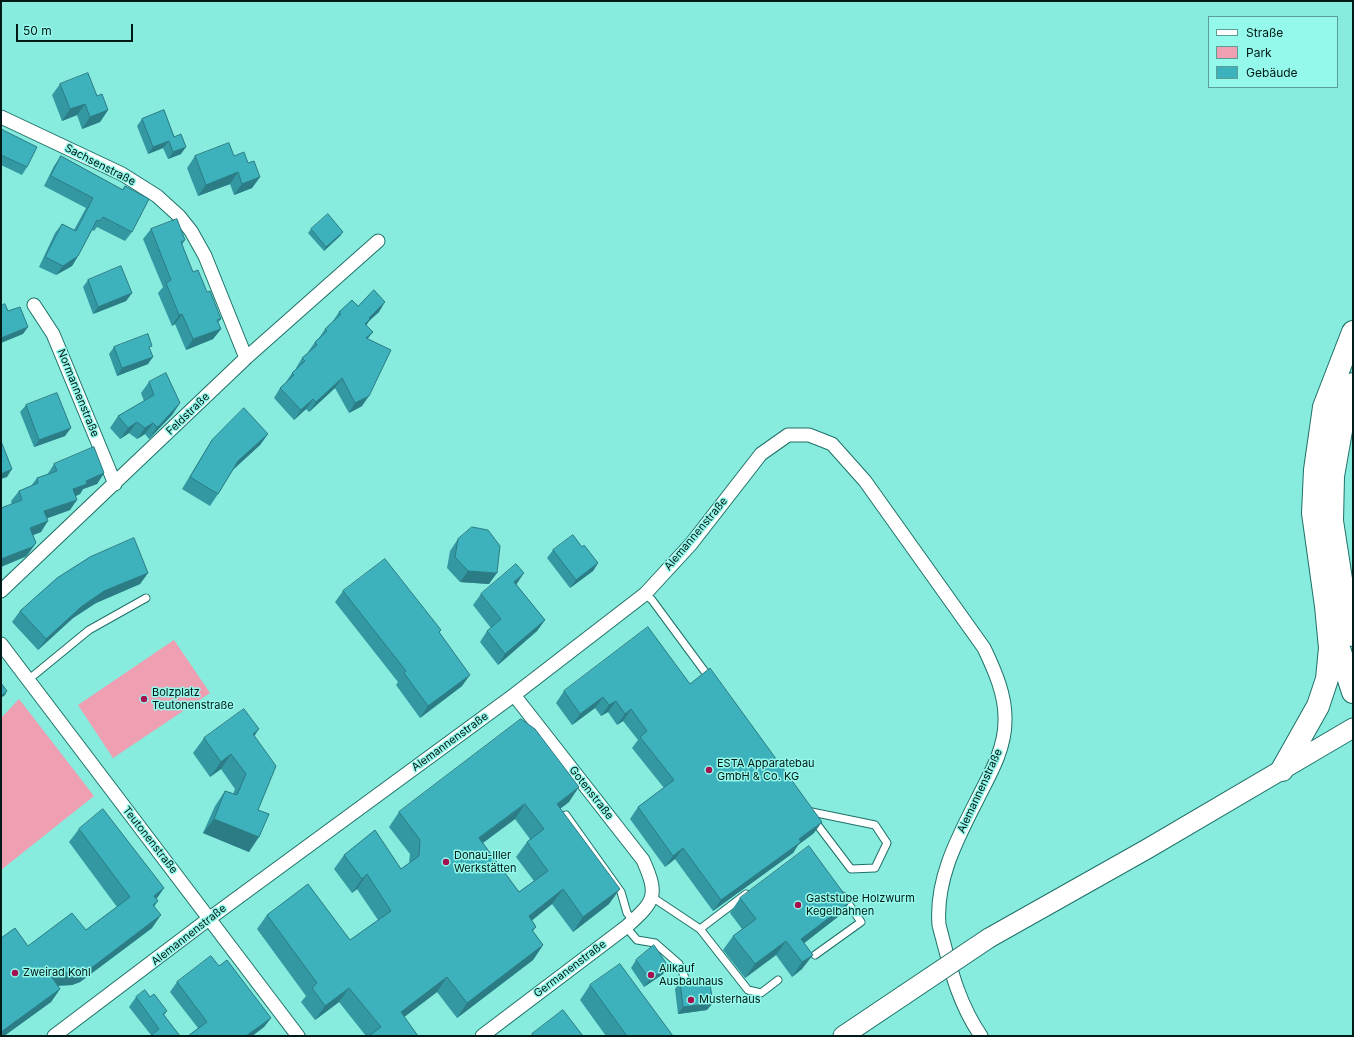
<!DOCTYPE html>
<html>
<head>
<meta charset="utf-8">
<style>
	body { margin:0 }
	#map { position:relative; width:1354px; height:1037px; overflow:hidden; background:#87ebdd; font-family:Inter,sans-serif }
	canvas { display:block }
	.frame { position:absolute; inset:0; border:2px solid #001a17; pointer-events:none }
	.legend { position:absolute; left:1208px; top:16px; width:130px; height:72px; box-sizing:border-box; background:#94f8ea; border:1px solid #599f96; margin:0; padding:5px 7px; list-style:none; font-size:12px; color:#001a17 }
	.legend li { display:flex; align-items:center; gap:8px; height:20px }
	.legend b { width:20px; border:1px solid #599f96 }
	.scale { position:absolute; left:16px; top:24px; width:117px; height:18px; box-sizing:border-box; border:2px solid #001a17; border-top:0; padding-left:5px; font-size:12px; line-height:14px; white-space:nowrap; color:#001a17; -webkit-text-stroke:3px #94f8ea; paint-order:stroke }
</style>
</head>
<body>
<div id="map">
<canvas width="1354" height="1037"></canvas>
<div class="frame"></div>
<ul class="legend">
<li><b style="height:5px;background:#fff"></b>Straße</li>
<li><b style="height:11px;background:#ef9fb2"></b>Park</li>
<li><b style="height:11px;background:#3db1bc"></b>Gebäude</li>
</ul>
<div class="scale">50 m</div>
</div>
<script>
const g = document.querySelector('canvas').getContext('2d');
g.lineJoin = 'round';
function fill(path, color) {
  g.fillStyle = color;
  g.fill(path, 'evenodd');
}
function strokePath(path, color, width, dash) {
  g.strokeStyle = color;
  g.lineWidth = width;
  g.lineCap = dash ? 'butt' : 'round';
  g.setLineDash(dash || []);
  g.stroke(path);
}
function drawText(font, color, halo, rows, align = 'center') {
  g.font = font + ' Inter,sans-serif';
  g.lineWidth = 3;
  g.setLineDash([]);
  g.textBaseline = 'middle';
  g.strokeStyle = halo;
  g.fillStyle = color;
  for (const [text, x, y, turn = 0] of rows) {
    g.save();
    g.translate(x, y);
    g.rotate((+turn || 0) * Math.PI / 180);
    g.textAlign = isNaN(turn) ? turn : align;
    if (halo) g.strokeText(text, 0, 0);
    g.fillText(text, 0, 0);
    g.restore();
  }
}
fill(new Path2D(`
	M174 640 210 693 113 758 78 705Z
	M19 699 94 796 1 870V718Z`), '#ef9fb2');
const lane = new Path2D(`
	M645 594 652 600 711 680
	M28 680 89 630 146 598
	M807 811 875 825 887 843 875 868 851 869 813 819
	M566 815 621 892 627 913 633 920
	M652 897 700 929 746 894
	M626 927 637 940 655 943 679 964 685 978
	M700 929 748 990 761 993 778 980
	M815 955 861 922 843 896`);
const street = new Path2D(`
	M1 117 122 174 157 196 179 216 191 231 205 256 246 358
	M34 305 53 334 115 484
	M1 591 246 358 378 241
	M1 644 298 1036
	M54 1036 210 918 514 695 645 594 691 544 761 454 788 435H809L832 444 865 481 984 648C995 671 1006 696 1005 721 1005 746 993 769 982 790 961 832 935 876 939 925 950 966 957 1001 981 1036
	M482 1036 626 927C655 901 659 896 643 860L514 695`);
const secondary = new Path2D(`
	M989 938 1147 849 1353 728
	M843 1036 904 995`);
const highway = new Path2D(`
	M1353 384 1342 425 1333 476 1332 521 1347 618 1353 635
	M1335 636 1353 692
	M1282 770 1318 706 1327 679 1330 648 1326 606 1313 513 1315 470 1324 407 1353 332`);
strokePath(lane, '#1f7168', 9);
strokePath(street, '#1f7168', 15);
strokePath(secondary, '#1f7168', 21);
strokePath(highway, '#1f7168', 24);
strokePath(lane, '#fff', 7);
strokePath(street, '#fff', 13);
strokePath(secondary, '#fff', 19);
strokePath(highway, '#fff', 22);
const secondaryBridge = new Path2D(`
	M904 995 989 938`);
strokePath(secondaryBridge, '#1f7168', 21, []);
strokePath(secondaryBridge, '#fff', 19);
fill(new Path2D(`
	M60 84 97 96 108 110 100 122 82 129 77 115 62 121 52 95Z
	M164 110 181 154 168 159 163 148 148 154 137 126 142 119Z
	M1 129 27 167 22 175 1 165Z
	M61 156 122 190 125 186 132 232 125 241 97 227 94 231 92 230 78 256 72 266 56 275 39 267 55 233 62 224 74 230 86 208 44 186 54 166Z
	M195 156H234L248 163 260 177 252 188 234 195 230 184 198 196 187 168Z
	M151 229 185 240 182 245 193 272 207 292 221 319 218 323 221 329 213 339 186 350 175 324 172 326 158 293 163 287 143 239Z
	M311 229 341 235 324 251 308 233Z
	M88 280 132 293 126 301 93 314 83 287Z
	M358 306 379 312 369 321 366 325 368 339 362 406 349 413 335 388 309 412 306 409 294 420 274 398 280 388 286 383V382L292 373 296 369V368L302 358 309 352H308L315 342 319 338 325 329 333 322V321L339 312Z
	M114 347 150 349 148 364 117 376 109 354Z
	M149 382 180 403 172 415 151 437 149 439 145 434 137 439 129 433 120 439 110 428 118 416 144 401 141 393Z
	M26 405 65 436 34 447 20 412Z
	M268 434 260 445 233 470 218 494 210 506 182 489 205 451 212 440Z
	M54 464 104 473 97 484 83 489 80 494 76 496 70 510 47 518 41 532 33 535 36 543 28 554 25 557 11 501 19 491 31 486 37 478 47 475Z
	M458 539 489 584 460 582 447 568 450 551Z
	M582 547 598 563 593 571 570 588 547 558 553 550Z
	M148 573 140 584 96 603 73 618 38 650 12 622 20 611Z
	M516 584 545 620 537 631 498 665 480 642 487 631 491 628 473 605 481 594Z
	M343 591 439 633 462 686 420 718 396 685 398 682 335 602Z
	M690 684 814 833 798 845 793 853 713 911 675 859 665 867 630 819 638 807 664 788 632 748 638 740 623 721 617 725 608 712 601 716 595 708 572 725 556 703 564 691Z
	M254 736 258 810 249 852 203 833 215 806 225 791 233 794 235 789 221 769 210 777 193 753 204 738Z
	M569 802 560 809 609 904 573 932 552 904 532 920 536 927 533 931 543 945 533 960 457 1018 437 992 404 1017 418 1036H366L339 1002 315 1020 301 1002 306 996 257 929 267 915 350 940 378 920 357 889 352 893 334 869 344 855 401 869 409 863 410 854 389 827 399 812ZM515 819 530 839 527 842 516 857 534 881 519 892 483 843Z
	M79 829 164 888 156 899 158 901 154 907 152 928 80 982 72 985 58 986 60 989 51 1002 4 1036H1L28 946 86 930 117 907 69 842Z
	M740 898 850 902 839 916 804 943 802 969 792 977 776 955 745 978 723 950 733 936 742 929 730 913Z
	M636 960 668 966 663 974 644 987 631 968Z
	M219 966 271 1018 264 1027 252 1036H188L198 1028 170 992 177 982Z
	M680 982 707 1010 678 1014 675 989Z
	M590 985 673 1036H606L580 1000Z
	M136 997H150L167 1011 164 1015 180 1036H150L151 1035 129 1007Z`), '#3498a2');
fill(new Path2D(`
	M85 104 77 115 62 121 70 109Z
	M108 110 100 122 82 129 90 117Z
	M169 141 163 148 148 154 153 147Z
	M186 147 181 154 168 159 173 152Z
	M238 172 230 184 198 196 206 185Z
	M260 177 252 188 234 195 242 184Z
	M343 232 341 235 324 251 326 247Z
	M78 256 72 266 56 275 63 266Z
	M132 293 126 301 93 314 98 307Z
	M385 302 379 312 369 321 364 329 359 333 369 318Z
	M182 314 175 324 172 326 179 315Z
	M28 327 23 334 1 343V338Z
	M221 329 213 339 186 350 193 339Z
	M373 332 366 341V338Z
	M153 357 148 364 117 376 122 368Z
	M342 378 335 388 309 412 316 402Z
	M369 396 362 406 349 413 355 403Z
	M313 399 306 409 294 420 301 410Z
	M180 403 172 415 151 437 149 439 157 427Z
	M137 422 129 433 120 439 128 428Z
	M153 423 145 434 137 439 145 428Z
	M71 428 65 436 34 447 39 440Z
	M268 434 260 445 230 472 238 461Z
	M12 469 7 477 1 479V474Z
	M104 473 97 484 83 489 80 494 66 500 73 489 86 481Z
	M77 500 70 510 37 522 44 511Z
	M48 521 41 532 23 539 30 528Z
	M36 543 28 554 25 557 1 567V559Z
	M598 563 593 571 570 588 576 580Z
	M468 571 497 573 489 584 460 582Z
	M148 573 140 584 96 603 73 618 38 650 46 639 81 607 104 591Z
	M524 573 516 585 514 582Z
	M545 620 537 631 498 665 505 654Z
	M470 675 462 686 420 718 428 706Z
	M7 691 5 695 1 698V696Z
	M603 697 595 708 572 725 580 714Z
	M616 701 608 712 601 716 609 705Z
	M631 709 623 721 617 725 625 714Z
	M259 729 249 744 253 734Z
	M231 754 221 769 210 777 221 762Z
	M579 787 569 802 546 819 557 804Z
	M525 804 515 819 469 853 479 838Z
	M214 819 259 837 249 852 203 833Z
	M822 822 814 833 798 845 793 853 713 911 721 900Z
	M683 848 675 859 665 867 673 856Z
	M367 874 357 889 352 893 362 879Z
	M164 888 155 901 154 896Z
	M563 889 552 904 519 931 529 916Z
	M620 889 609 904 573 932 583 917Z
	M850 902 839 916 794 951 801 939Z
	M161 915 152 928 80 982 72 985 39 986 49 973Z
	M786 941 776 955 745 978 755 964Z
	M543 945 533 960 457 1018 467 1003Z
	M813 955 802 969 792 977 802 962Z
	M668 966 663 974 644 987 650 980Z
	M447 977 437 992 391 1027 401 1012Z
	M349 988 339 1002 315 1020 325 1006Z
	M60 989 51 1002 4 1036H1V1032Z
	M713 1003 707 1010 678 1014 683 1007Z
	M271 1018 264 1027 252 1036H246Z`), '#2b7c84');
const building = new Path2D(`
	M88 73 97 96 102 94 108 110 90 117 85 104 70 109 60 84Z
	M164 110 174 137 181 134 186 147 173 152 169 141 153 147 142 119Z
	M1 129 37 147 27 167 1 155Z
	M229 143 234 156 244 152 248 163 254 161 260 177 242 184 238 172 206 185 195 156Z
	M61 156 123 190 125 186 149 199 132 232 103 217 100 221 97 220 78 256 63 266 45 257 62 224 76 231 93 198 51 176Z
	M328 214 343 232 326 247 311 229Z
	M177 219 185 240 181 242 193 272 198 270 207 292 210 291 221 319 217 320 221 329 193 339 182 314 179 315 166 283 171 280 151 229Z
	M121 266 132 293 98 307 88 280Z
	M374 290 385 302 369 318 370 319 365 324 373 332 366 338 391 350 369 396 355 403 342 378 316 402 313 399 301 410 280 388 294 375 292 373 305 361 302 358 317 345 315 342 327 331 325 329 341 314 339 312 352 300 358 306Z
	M5 304 8 311 20 307 28 327 1 338V306Z
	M148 334 152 346 149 347 153 357 122 368 114 347Z
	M166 373 180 403 159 426 157 427 153 423 145 428 137 422 128 428 118 416 154 395 149 382Z
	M57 393 71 428 39 440 26 405Z
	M244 408 268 434 238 461 218 494 190 477 212 440Z
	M1 441 12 469 1 474Z
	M94 447 104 473 86 481 87 484 73 489 77 500 44 511 48 521 30 528 36 543 32 547 1 559V508L22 500 19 491 38 483 37 478 57 471 54 464Z
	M472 527 488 530 500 546 497 573 468 571 455 557 458 539Z
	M573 535 582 547 584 545 598 563 576 580 553 550Z
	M134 538 148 573 104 591 81 607 46 639 20 611 57 578 90 557Z
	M385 559 441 630 439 632 470 675 428 706 404 673 406 671 343 591Z
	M516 564 524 573 514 582 545 620 505 654 487 631 501 619 481 594Z
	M648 627 690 684 710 668 822 822 799 839 801 842 721 900 683 848 673 856 638 807 674 780 640 737 647 731 631 709 625 714 616 701 609 705 603 697 580 714 564 691Z
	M1 683 7 691 1 696Z
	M244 709 259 729 253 734 276 766 258 810 269 814 259 837 214 819 225 791 237 795 246 774 231 754 221 762 204 738Z
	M521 719 535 729 579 787 557 804 620 889 583 917 563 889 529 916 536 927 532 930 543 945 467 1003 447 977 401 1012 418 1036H369L381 1027 349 988 325 1006 312 988 317 983 267 915 308 884 350 940 391 911 367 874 362 879 344 855 375 830 401 869 419 856 420 840 399 812ZM525 804 544 829 527 842 548 871 519 892 479 838Z
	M103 809 164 888 154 896 158 901 153 905 161 915 90 969 82 972 49 973 60 989 1 1032V938L15 928 28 946 72 913 86 930 130 897 79 829Z
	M809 846 850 902 801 939 813 955 802 962 786 941 755 964 733 936 756 919 740 898Z
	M654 945 668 966 650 980 636 960Z
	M211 956 219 966 227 960 271 1018 246 1036H188L207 1022 177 982Z
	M620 964 673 1036H627L590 985Z
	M709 978 713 1003 683 1007 680 982Z
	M145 990 150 997 154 994 167 1011 163 1014 180 1036H150L159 1029 136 997Z
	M563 1010 583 1036H533L532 1034Z`);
fill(building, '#3db1bc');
strokePath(building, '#2b7c84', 1);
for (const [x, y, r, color] of [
	[144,699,4,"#a4104f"],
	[709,770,4,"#a4104f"],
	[446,862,4,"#a4104f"],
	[798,905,4,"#a4104f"],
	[15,973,4,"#a4104f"],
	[651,975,4,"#a4104f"],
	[691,1000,4,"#a4104f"]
]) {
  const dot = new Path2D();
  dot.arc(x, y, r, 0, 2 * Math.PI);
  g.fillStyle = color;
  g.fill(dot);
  strokePath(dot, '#94f8ea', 1.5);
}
drawText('11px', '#001a17', '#94f8ea', [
	["Sachsenstraße",100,165,27],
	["Normannenstraße",78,393,68],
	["Feldstraße",188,414,-44],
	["Alemannenstraße",696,534,-50],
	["Alemannenstraße",450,742,-36],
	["Alemannenstraße",980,791,-65],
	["Gotenstraße",591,793,52],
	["Teutonenstraße",150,840,52],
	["Alemannenstraße",189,935,-38],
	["Germanenstraße",570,969,-37]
]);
drawText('11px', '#001a17', '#94f8ea', [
	["Bolzplatz",152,693],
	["Teutonenstraße",152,706],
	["ESTA Apparatebau",717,764],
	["GmbH & Co. KG",717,777],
	["Donau-Iller",454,856],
	["Werkstätten",454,869],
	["Gaststube Holzwurm",806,899],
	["Kegelbahnen",806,912],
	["Allkauf",659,969],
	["Ausbauhaus",659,982],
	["Zweirad Kohl",23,973],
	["Musterhaus",699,1000]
], 'left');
</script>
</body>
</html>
